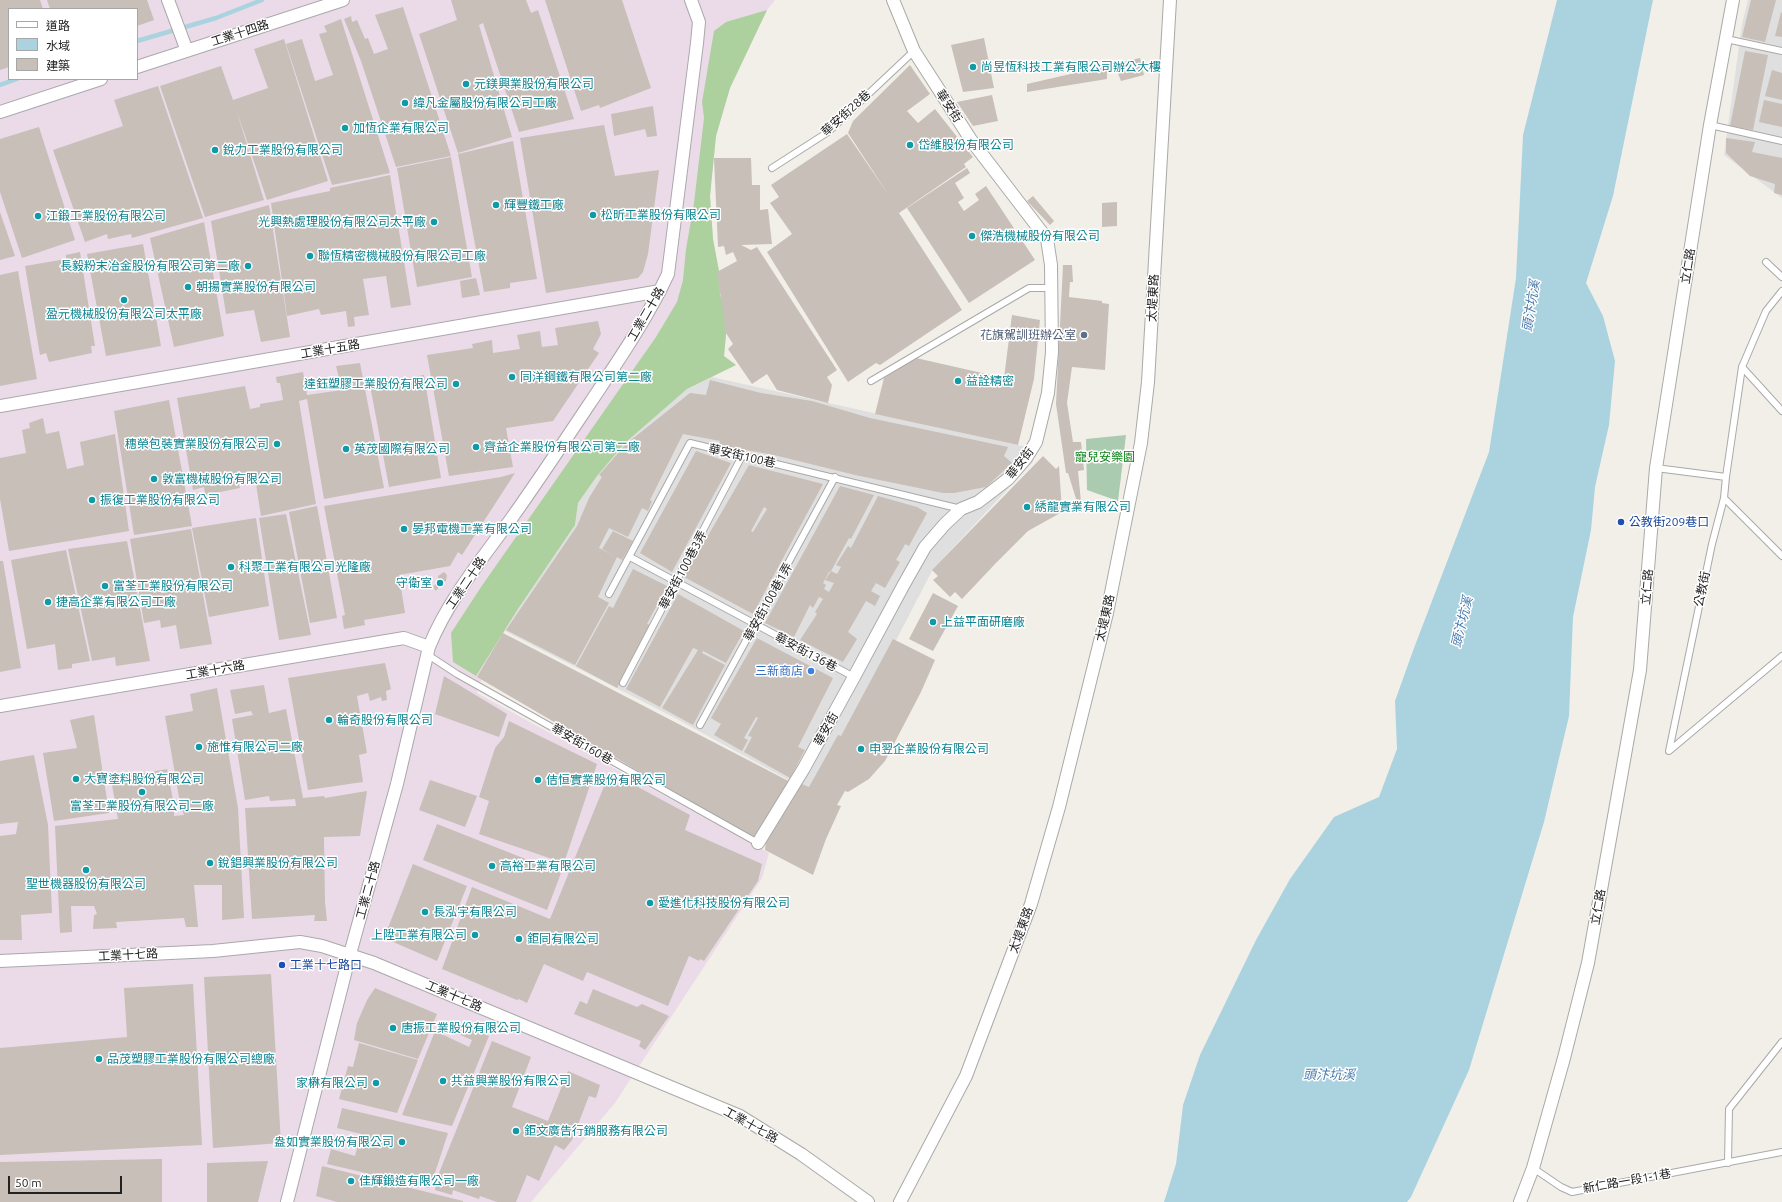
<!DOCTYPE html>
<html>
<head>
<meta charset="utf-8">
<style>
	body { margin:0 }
	#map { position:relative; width:1782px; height:1202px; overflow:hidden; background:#f2efe9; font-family:Ubuntu,"Noto Sans TC",sans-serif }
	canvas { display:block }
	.legend { position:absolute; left:8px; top:8px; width:130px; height:72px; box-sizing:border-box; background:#fff; border:1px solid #a7a7a7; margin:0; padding:5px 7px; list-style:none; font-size:12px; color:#222 }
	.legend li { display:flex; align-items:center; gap:8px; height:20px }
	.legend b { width:20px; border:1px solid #a7a7a7 }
	.scale { position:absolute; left:8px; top:1176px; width:114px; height:18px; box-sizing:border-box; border:2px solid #222; border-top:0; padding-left:5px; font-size:12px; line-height:14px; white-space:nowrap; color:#222; -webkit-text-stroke:3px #fff; paint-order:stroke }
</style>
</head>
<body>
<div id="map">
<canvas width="1782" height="1202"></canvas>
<ul class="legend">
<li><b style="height:5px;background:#fff"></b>道路</li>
<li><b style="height:11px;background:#aad3df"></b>水域</li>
<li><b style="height:11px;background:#c7bfb8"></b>建築</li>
</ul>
<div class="scale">50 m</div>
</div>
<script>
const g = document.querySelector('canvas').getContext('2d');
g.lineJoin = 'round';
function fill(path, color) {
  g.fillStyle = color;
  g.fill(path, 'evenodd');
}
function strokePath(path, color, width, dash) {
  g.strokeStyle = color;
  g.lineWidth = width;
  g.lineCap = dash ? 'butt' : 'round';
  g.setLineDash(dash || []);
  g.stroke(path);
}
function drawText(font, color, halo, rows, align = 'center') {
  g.font = font + ' Ubuntu,"Noto Sans TC",sans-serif';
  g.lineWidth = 3;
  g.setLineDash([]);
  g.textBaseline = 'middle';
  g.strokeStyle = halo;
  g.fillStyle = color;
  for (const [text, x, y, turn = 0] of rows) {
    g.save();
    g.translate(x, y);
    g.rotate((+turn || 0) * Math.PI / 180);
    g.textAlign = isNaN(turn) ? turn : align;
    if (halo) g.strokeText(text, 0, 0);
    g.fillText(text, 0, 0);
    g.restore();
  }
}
fill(new Path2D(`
	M1748 0H1782V198L1724 155 1742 24Z
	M712 377 1026 447 1032 450 1033 462 933 569 816 795 675 718 505 631 518 609 575 525 578 503 597 476 625 443 687 389Z`), '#e0dfdf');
fill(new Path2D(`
	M0 0H775L767 10 730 88 716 136 710 196 713 239 719 271 720 295 728 314 724 356 736 365 687 389 625 443 597 476 578 503 575 525 518 609 505 631 487 663 477 693 769 853 762 878 615 1103 531 1202H0ZM9 9H137V79H9Z`), '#ebdbe8');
fill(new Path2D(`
	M767 10 730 88 716 136 710 196 713 239 719 271 720 295 728 314 724 356 736 365 687 389 625 443 597 476 578 503 575 525 518 609 476 676 453 662 451 633 481 587 656 337 677 302 683 280 686 249 694 203 704 118 702 102 714 31 726 22Z`), '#add19e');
fill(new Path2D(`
	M1126 435 1118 501 1087 490 1086 439Z`), '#aacbaf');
fill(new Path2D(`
	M1557 0H1653L1613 196 1586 283 1603 316 1615 361 1609 425 1595 487 1591 530 1573 617 1569 716 1544 822 1469 1070 1411 1197 1407 1202H1164L1176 1164 1183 1105 1200 1055 1256 940 1290 879 1334 817 1379 797 1397 749 1395 701 1414 648 1489 452 1516 278 1523 135Z`), '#aad3df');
strokePath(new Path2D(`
	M137 41 216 18 262 0
	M0 85 17 79`), '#aad3df', 4.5);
fill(new Path2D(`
	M0 0H40L43 9H9V67L0 70Z
	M47 0H147L154 20 137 26V9H50Z
	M451 0H526L531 13 538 10 574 119 519 132 483 23 479 25 512 137 458 153 419 34 457 20Z
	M545 0H622L651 88 600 108 599 105 581 111Z
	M1751 0H1776L1765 42 1742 37Z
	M403 7 451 156 396 167 361 61 344 19 351 16 352 22 357 20 365 39 368 38 374 54 388 49 375 15Z
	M1781 12 1782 13V37L1775 36Z
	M341 19 390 173 332 185 286 44 302 39 315 81 333 75 319 34 327 32 324 26Z
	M984 38 994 88 963 92 951 45Z
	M284 39 328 181 267 200 236 109 264 200 205 217 160 86 221 66 233 100 268 88 254 49Z
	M1745 51 1768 55 1753 130 1730 126Z
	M1140 58 1144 75 1121 81 1117 71 1107 72V79L1027 92V84Z
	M910 65 930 94 907 111 918 123 935 109 973 157 964 164 966 167 899 213 962 310 880 365 876 363 848 382 767 252 792 234 770 203 779 197 771 185 847 134 890 197 848 133 853 121Z
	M1772 70 1782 73V100L1765 96Z
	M158 86 203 218 132 238 131 234 108 239 107 234 85 242 53 150 123 126 114 100Z
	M992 95 998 121 973 126 957 102Z
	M1764 100 1782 104V127L1759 122Z
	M653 106 657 136 647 137 645 129 614 136 611 114Z
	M604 125 615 176 659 170 648 254 643 272 638 278 546 293 520 138Z
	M39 127 75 240 22 258 0 192V139Z
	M1726 138 1755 142 1752 152 1782 158V195L1774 193 1775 184 1750 176 1726 153Z
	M513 141 537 279 510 283V288L484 292 458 154Z
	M451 157 472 277 417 287 397 168Z
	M714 158H751L752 185H760V210L768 209 772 244 741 245 751 250 757 247 837 370 827 377 832 385 828 403 777 390 767 374 752 384 728 349 733 344 726 333 717 272 737 261 733 252 726 255 724 246 718 247Z
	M967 168 970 173 955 183 964 198 958 202 964 211 979 200 975 194 986 186 1035 260 969 303 907 208Z
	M390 175 411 305 391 308 386 276 363 279 369 315 354 317 355 326 348 327 346 311 321 315 319 309 287 316 271 203 330 191V188Z
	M1033 196 1054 221 1050 225 1027 201Z
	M1117 202V226L1102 227V203Z
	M269 205 290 337 261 342 254 310 226 314 211 221Z
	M0 212 15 256 0 260Z
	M204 222 224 336 174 347 150 238Z
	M143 244 161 346 106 356 87 254Z
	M80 252 95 346H91L92 353 49 362 46 353 40 355 25 266 66 259V255Z
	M1063 265H1072L1073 282H1070L1069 297 1102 301V303L1109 304 1105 370 1072 367 1067 403 1073 442H1081L1084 470 1078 471 1081 502H1077L1068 473H1066L1056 404Z
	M18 271 37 379 0 386V275Z
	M476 278 480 295 462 298 460 281Z
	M1012 315 1040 320 1034 379 1018 445 875 414 884 378 916 358 1004 378Z
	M598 321 601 334 593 349 599 353 553 421 506 428 513 467 449 476 427 355 473 348 472 344 492 340 493 353 520 349 517 335 540 331 542 347 558 345 555 328Z
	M360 363 384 488 324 499 307 399 299 401 316 504 261 516 255 478 238 481 240 488 205 495 204 487 193 490 177 398 245 386 250 409 260 407V404L283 400 280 383H277L276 377 303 372 307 395 342 390 336 366Z
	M424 375 441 478 389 487 370 385Z
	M710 380 761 393 812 401 870 418 1008 447 1004 456 1012 463 986 487 954 493H943L855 475 774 455 719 445 720 441 683 434 650 500 652 501 648 511 642 508 628 537 609 528 599 548 614 556 602 549 613 531 633 541 622 560 617 557 598 597 609 603 575 665 506 630 577 526 589 498 602 477 599 475 626 444 690 393 706 395Z
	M169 400 192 526 134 535 114 411Z
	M43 418 46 434 59 431 67 469 84 465 80 442 115 434 129 531 9 551 0 499V458L26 453 22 430 30 428 29 423Z
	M696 451 731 463 672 572 640 553Z
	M1043 456 1056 469 1059 466 1062 512 1028 531 996 563 982 548 996 563 962 599 955 592 950 597 933 580 938 576 932 570Z
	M749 465 823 484 753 614 684 577ZM764 507 767 509 753 532 751 531Z
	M515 473 462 555 458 552 450 566 399 575 405 613 364 620 365 625 344 629 342 616 345 615 324 506 501 477Z
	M840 486 874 495 851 539 849 538 831 571 829 572 823 583 826 585 824 589 829 592 834 583 825 580 831 571 837 574 841 567 836 565 848 546 851 548 878 496 917 507 927 513 909 546 905 544 903 548 896 560 900 562 885 588 876 583 871 591 880 596 875 606 866 601 848 632 857 639 843 662 800 640 817 614 815 612 823 599 819 597 813 608 810 605 794 637 765 623Z
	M317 506 337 618 310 623 289 512Z
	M286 514 311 635 279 640 259 518Z
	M256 518 269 606 209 617 192 528Z
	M191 529 212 644 180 649 176 625 161 628 160 620 144 623 130 539Z
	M127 541 150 661 116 666 115 657 92 661 68 549Z
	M66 550 90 661 72 664V668L58 670 55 644 27 649 11 560Z
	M0 561H3L21 668 0 672Z
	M633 569 667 586 647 624 650 625 617 688 576 666 609 606 613 608Z
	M444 572 447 575 446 581 441 584 436 591 433 587 438 581V576Z
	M933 593 958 606 933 651 909 639Z
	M678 594 744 631 726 663 703 651 702 653 725 665 693 725 662 708 698 650 693 648 660 707 626 689Z
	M503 633 800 787 802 784 809 787 838 735 841 736 893 639 935 660 921 692 885 761 869 779 848 792 845 791 837 805 841 806 826 839 813 875 765 850 766 841 756 834 753 838 477 677Z
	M757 638 833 678 798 747 805 750 790 778 744 752 752 737 748 736 758 718 756 717 744 738 748 740 742 751 714 735 721 724 711 718Z
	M385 663 391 689 386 691 387 700 382 701 381 697 370 701 368 693 357 696 367 753 359 755 363 782 308 790 288 678Z
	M444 676 507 714 499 737 435 714Z
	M264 685 269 713 286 709 303 798 324 796 325 798 367 791 360 836 324 837 325 902 327 921H314L315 915 252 919 245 808 296 806 295 799 270 801 269 796 245 800 232 719 253 715 251 711 235 714 230 690Z
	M217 688 238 808 244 918 222 920V885H194L198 927H186L184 918 116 922 117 928 93 929 94 915 97 914 94 906H71L72 932 60 933 55 826 118 819 111 779 167 769 174 805V816L184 815 180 803 165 716 193 711 190 694Z
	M94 715 109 813 54 821 43 753 77 748 70 720Z
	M509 721 597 764 564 863 479 834 489 801 479 797 495 748 504 737Z
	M34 755 48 825 52 913 21 915 22 940H0V836L16 834 18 822 0 824V761Z
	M607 779 619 786 623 779 690 815 685 830 762 864 758 881 704 961 700 959 699 961 689 956 668 1006 587 972 583 981 544 964 527 1003 519 999 517 1000 442 969 472 887 550 919Z
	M430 780 477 796 465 827 419 810Z
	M437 824 561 873 547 910 423 860Z
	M413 864 467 886 437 961 384 938Z
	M271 974 281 1143 213 1148 204 977Z
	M193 984 202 1145 0 1155V1048L127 1037 124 988Z
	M375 988 437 1014 418 1059 354 1040 357 1023 367 1000Z
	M593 989 637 1007 642 1004 669 1016 645 1050 639 1046 641 1041 574 1014 580 1001 587 1004Z
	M455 1023 489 1036 452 1126 402 1115 435 1031 469 1047 472 1040 451 1031Z
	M492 1041 531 1057 512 1107 548 1121 568 1071 600 1085 596 1098 589 1096 572 1140 564 1150 555 1145 539 1181 527 1175 516 1202H497L480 1196 479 1199 453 1190 452 1195 435 1190 437 1178Z
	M359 1043 418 1060 397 1113 339 1099 348 1066 353 1067Z
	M342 1108 448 1133 430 1188 327 1164 331 1149 355 1156 361 1134 337 1128Z
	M162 1159V1202H0V1162Z
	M268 1161 258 1202H207V1163Z
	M322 1166 463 1201V1202H337L316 1196Z`), '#c7bfb8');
const lane = new Path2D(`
	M1726 39 1782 51
	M1710 125 1782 141
	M772 168 828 132 914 51
	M1766 262 1782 277
	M1782 291 1766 311 1742 367 1726 477 1724 498 1712 544 1669 751 1782 656
	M1742 367 1782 411
	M871 381 1029 288H1051
	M1656 468 1726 477
	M1724 498 1782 556
	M630 557 854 677
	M609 594 690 443 961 509
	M428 655 457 674 758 843
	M623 683 742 456
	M700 725 835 477
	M1728 1163 1729 1109 1782 1042
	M1533 1168 1561 1187 1572 1192 1782 1152`);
const street = new Path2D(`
	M168 0 187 51
	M137 67 343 0
	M0 112 101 79
	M0 406 660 291
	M0 706 404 638 429 647
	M758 843 804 768 854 677 903 586 925 547 945 524 961 509 978 502 1008 479 1026 458 1036 442 1048 393 1052 352 1051 265 1047 239 971 140 943 96 914 51 893 0
	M0 961 213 951 300 942 322 946 374 963 740 1116 801 1154 868 1202
	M287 1202 350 954 397 784 429 647C448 600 482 559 511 519 538 481 564 442 590 403 618 361 647 319 668 274L697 43 699 22 691 0
	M900 1202 966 1076 1031 904 1059 807 1107 613 1141 443 1148 382 1170 0
	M1520 1202 1533 1168 1564 1058 1588 963 1640 670 1656 468 1710 125 1733 0`);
strokePath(lane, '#a9a9a9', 8);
strokePath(street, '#a9a9a9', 14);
strokePath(lane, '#fff', 6);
strokePath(street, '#fff', 12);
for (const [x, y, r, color] of [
	[973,67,4,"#0f9aa8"],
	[466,84,4,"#0f9aa8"],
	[405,103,4,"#0f9aa8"],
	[345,128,4,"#0f9aa8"],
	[910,145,4,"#0f9aa8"],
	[215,150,4,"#0f9aa8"],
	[496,205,4,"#0f9aa8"],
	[593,215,4,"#0f9aa8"],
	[38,216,4,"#0f9aa8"],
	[434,222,4,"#0f9aa8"],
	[972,236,4,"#0f9aa8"],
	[310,256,4,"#0f9aa8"],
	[248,266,4,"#0f9aa8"],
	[188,287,4,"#0f9aa8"],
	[124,300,4,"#0f9aa8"],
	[1084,335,4,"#5c6f8a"],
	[512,377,4,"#0f9aa8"],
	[958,381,4,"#0f9aa8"],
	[456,384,4,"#0f9aa8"],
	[277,444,4,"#0f9aa8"],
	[476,447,4,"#0f9aa8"],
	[346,449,4,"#0f9aa8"],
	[154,479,4,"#0f9aa8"],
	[92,500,4,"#0f9aa8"],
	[1027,507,4,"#0f9aa8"],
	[1621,522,4,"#1a4fb4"],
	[404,529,4,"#0f9aa8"],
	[231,567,4,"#0f9aa8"],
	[440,583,4,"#0f9aa8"],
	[105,586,4,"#0f9aa8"],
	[48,602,4,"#0f9aa8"],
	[933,622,4,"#0f9aa8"],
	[811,671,4,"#3f7fe0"],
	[329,720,4,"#0f9aa8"],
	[199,747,4,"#0f9aa8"],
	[861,749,4,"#0f9aa8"],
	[76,779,4,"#0f9aa8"],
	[538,780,4,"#0f9aa8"],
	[142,792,4,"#0f9aa8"],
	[210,863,4,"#0f9aa8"],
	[492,866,4,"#0f9aa8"],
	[86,870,4,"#0f9aa8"],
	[650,903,4,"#0f9aa8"],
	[425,912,4,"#0f9aa8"],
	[475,935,4,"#0f9aa8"],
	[519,939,4,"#0f9aa8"],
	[282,965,4,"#1a4fb4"],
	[393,1028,4,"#0f9aa8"],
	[99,1059,4,"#0f9aa8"],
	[443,1081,4,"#0f9aa8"],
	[376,1083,4,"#0f9aa8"],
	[516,1131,4,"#0f9aa8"],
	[402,1142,4,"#0f9aa8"],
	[351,1181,4,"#0f9aa8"]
]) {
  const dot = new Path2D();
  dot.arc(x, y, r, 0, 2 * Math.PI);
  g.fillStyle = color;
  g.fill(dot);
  strokePath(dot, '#fff', 1.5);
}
drawText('12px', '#222', '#fff', [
	["工業十四路",240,33,-18],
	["華安街",949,106,57],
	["華安街28巷",846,113,-42],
	["立仁路",1688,266,-81],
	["太堤東路",1153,298,-87],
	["工業二十路",646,314,-60],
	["工業十五路",330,349,-10],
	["華安街100巷",742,456,13],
	["華安街",1020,463,-52],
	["華安街100巷3弄",683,570,-62],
	["工業二十路",466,583,-56],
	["立仁路",1647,587,-85],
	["公教街",1702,589,-78],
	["華安街100巷1弄",768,602,-61],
	["太堤東路",1105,618,-77],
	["華安街136巷",806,652,28],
	["工業十六路",215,670,-10],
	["華安街",826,729,-61],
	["華安街160巷",582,744,30],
	["工業二十路",368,890,-75],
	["立仁路",1598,907,-80],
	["太堤東路",1021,930,-70],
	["工業十七路",128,955,-3],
	["工業十七路",454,996,23],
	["工業十七路",751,1125,29],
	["新仁路一段1-1巷",1627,1181,-10]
]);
drawText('12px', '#0d838f', '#fff', [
	["尚昱恆科技工業有限公司辦公大樓",981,67],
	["元鎂興業股份有限公司",474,84],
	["緯凡金屬股份有限公司工廠",413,103],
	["加恆企業有限公司",353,128],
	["岱維股份有限公司",918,145],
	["銳力工業股份有限公司",223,150],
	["輝豐鐵工廠",504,205],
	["松昕工業股份有限公司",601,215],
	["江鍛工業股份有限公司",46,216],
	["光興熱處理股份有限公司太平廠",426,222,"right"],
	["傑浩機械股份有限公司",980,236],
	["聯恆精密機械股份有限公司工廠",318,256],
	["長毅粉末冶金股份有限公司第二廠",240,266,"right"],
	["朝揚實業股份有限公司",196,287],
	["盈元機械股份有限公司太平廠",124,314,"center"],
	["同洋鋼鐵有限公司第二廠",520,377],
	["益詮精密",966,381],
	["達鈺塑膠工業股份有限公司",448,384,"right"],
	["穗榮包裝實業股份有限公司",269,444,"right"],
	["齊益企業股份有限公司第二廠",484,447],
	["英茂國際有限公司",354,449],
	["敦富機械股份有限公司",162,479],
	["振復工業股份有限公司",100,500],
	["綉龍實業有限公司",1035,507],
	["晏邦電機工業有限公司",412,529],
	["科聚工業有限公司光隆廠",239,567],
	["守衛室",432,583,"right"],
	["富荃工業股份有限公司",113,586],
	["捷高企業有限公司工廠",56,602],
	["上益平面研磨廠",941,622],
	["輪奇股份有限公司",337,720],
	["施惟有限公司二廠",207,747],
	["申翌企業股份有限公司",869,749],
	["大寶塗料股份有限公司",84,779],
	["佶恒實業股份有限公司",546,780],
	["富荃工業股份有限公司二廠",142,806,"center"],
	["銳錩興業股份有限公司",218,863],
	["高裕工業有限公司",500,866],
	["聖世機器股份有限公司",86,884,"center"],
	["愛進化科技股份有限公司",658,903],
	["長泓宇有限公司",433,912],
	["上陞工業有限公司",467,935,"right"],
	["鉅同有限公司",527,939],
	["唐振工業股份有限公司",401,1028],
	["品茂塑膠工業股份有限公司總廠",107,1059],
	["共益興業股份有限公司",451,1081],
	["家楙有限公司",368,1083,"right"],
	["鉅文廣告行銷服務有限公司",524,1131],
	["盎如實業股份有限公司",394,1142,"right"],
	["佳輝鍛造有限公司一廠",359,1181]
], 'left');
drawText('12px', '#4e5e75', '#fff', [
	["花旗駕訓班辦公室",1076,335]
], 'right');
drawText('12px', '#0c8416', '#fff', [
	["寵兒安樂園",1105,457]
]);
drawText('12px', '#164399', '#fff', [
	["公教街209巷口",1629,522],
	["工業十七路口",290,965]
], 'left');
drawText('12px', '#366cbe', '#fff', [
	["三新商店",803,671]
], 'right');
drawText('italic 13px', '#4a7aab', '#fff', [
	["頭汴坑溪",1531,306,-81],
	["頭汴坑溪",1462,622,-76],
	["頭汴坑溪",1329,1075]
]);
</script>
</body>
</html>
